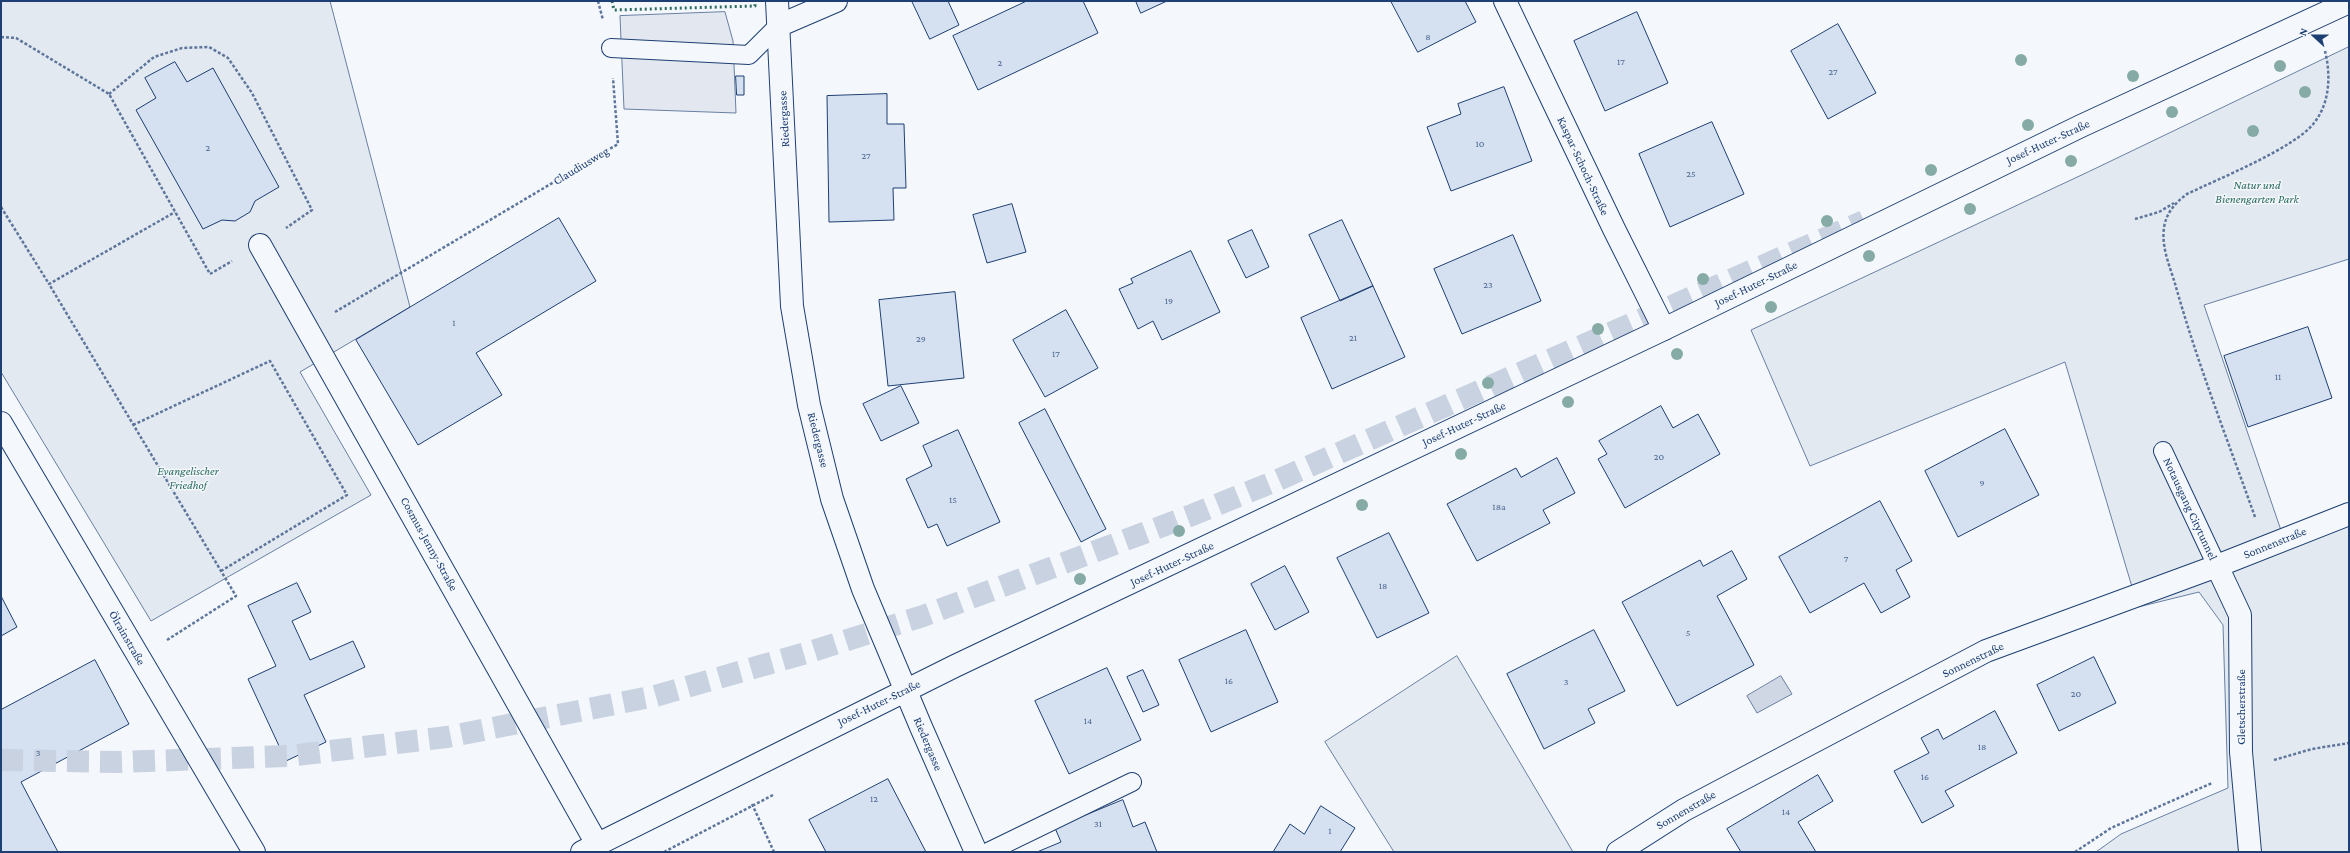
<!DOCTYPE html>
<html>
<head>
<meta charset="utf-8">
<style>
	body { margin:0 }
	#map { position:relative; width:2350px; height:853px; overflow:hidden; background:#f4f7fb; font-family:"Crimson Pro",serif }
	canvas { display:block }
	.frame { position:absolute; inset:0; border:2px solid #1d3f73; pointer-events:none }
	.north { position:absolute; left:2294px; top:16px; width:40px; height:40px; -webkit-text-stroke:3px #f4f7fb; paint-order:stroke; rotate:291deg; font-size:11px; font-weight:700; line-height:16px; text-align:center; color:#1d3f73 }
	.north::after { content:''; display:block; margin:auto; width:14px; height:18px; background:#1d3f73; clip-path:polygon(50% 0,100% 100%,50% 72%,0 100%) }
</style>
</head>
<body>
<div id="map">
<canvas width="2350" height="853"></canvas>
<div class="frame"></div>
<div class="north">N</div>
</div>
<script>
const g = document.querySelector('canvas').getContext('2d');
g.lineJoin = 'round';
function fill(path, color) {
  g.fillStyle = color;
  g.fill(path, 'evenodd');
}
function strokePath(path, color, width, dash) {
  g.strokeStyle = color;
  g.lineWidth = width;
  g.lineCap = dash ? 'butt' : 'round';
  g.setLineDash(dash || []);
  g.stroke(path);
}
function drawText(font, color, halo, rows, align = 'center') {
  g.font = font + ' "Crimson Pro",serif';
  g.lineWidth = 3;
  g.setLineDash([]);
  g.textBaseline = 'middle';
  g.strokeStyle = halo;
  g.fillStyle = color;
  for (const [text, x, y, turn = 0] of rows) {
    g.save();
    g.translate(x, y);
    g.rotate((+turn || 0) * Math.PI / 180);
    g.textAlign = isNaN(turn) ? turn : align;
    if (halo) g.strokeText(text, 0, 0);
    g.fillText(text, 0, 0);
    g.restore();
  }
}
const green = new Path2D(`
	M1 1H330L410 307 300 372 371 495 151 621 1 372Z
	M2349 47V259L2204 305 2286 545 2349 526V852H2096L2121 834 2228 788 2223 625 2199 592 2138 607 2065 362 1810 466 1751 330 2088 172Z
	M1457 656 1573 852H1394L1325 742Z`);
fill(green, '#e3e9f0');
strokePath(green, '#687fa3', 1);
const parking = new Path2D(`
	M725 12 733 41 736 113 624 109 620 16Z`);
fill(parking, '#e3e8f0');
strokePath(parking, '#687fa3', 1);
const water = new Path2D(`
	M1781 676 1792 694 1757 713 1747 696Z`);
fill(water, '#cfd7e4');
strokePath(water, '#687fa3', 1);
const building = new Path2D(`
	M912 1H948L959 25 930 39Z
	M1027 1H1083L1098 33 978 90 953 36Z
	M1136 1H1167L1141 13Z
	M1391 1H1465L1476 22 1418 52Z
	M1637 12 1668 83 1605 111 1574 41Z
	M1838 24 1876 93 1828 119 1791 51Z
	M175 62 187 82 213 68 279 187 255 201 250 212 235 221 222 220 203 229 136 110 156 98 145 78Z
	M736 76H744V95H737Z
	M1504 87 1532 161 1451 191 1427 127 1461 114 1458 104Z
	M887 94V124H904L906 188H893L894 220 829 222 827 96Z
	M1712 122 1744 194 1670 227 1639 154Z
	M1012 204 1026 252 987 263 973 215Z
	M559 218 596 281 476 353 502 395 418 445 356 340Z
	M1342 220 1373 286 1340 301 1309 235Z
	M1252 230 1269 267 1246 278 1228 241Z
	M1513 235 1541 301 1462 334 1434 269Z
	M1191 251 1220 312 1162 340 1153 321 1138 329 1119 289 1133 283 1131 279Z
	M1373 286 1405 357 1332 389 1301 318Z
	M955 292 964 378 888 386 879 300Z
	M1066 310 1098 368 1045 397 1013 340Z
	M2308 327 2332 398 2248 427 2224 356Z
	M901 386 919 423 881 441 863 404Z
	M1661 406 1673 428 1698 414 1720 454 1625 508 1598 459 1607 454 1599 441Z
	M1045 409 1106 529 1081 542 1019 423Z
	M2005 429 2039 495 1958 537 1925 471Z
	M958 430 1000 522 947 546 937 524 928 528 906 479 932 466 923 446Z
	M1557 458 1575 493 1543 510 1550 523 1477 561 1447 504 1516 468 1521 477Z
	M1880 501 1912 561 1896 570 1910 597 1881 613 1864 583 1810 613 1779 557Z
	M1389 533 1429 613 1377 638 1337 558Z
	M1732 551 1747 579 1717 596 1754 665 1677 706 1622 602 1700 560 1703 566Z
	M1285 566 1309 612 1275 630 1251 584Z
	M297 583 311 612 292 621 310 660 353 641 365 667 304 695 326 742 286 761 248 679 276 666 248 606Z
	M1 596 17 627 1 636Z
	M1246 630 1278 702 1211 732 1179 660Z
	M1594 630 1625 691 1588 709 1595 723 1544 749 1507 674Z
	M2094 657 2116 703 2059 731 2037 685Z
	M95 660 129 724 21 782 58 852H1V710Z
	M1107 668 1141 740 1069 774 1035 701Z
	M1143 670 1159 705 1143 712 1127 677Z
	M1995 711 2017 753 1945 791 1954 806 1922 823 1894 771 1929 753 1921 738 1938 729 1943 739Z
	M1818 775 1833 801 1798 822 1816 852H1741L1727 829Z
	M888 779 926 852H826L809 820Z
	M1123 800 1133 827 1145 822 1157 852H1037L1061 842 1055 828Z
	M1321 806 1355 828 1340 852H1273L1290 824 1304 834Z`);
fill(building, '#d5e0f0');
strokePath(building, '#1d3f73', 1);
strokePath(new Path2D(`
	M1 760 121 762 288 756 447 737 655 696 813 651 923 616 1192 515 1278 480 1864 221`), '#c9d2e0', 22, [22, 11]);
const service = new Path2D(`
	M611 48 749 55 778 26
	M2163 451 2217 566
	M988 852 1132 782`);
const minor = new Path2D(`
	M777 1 792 306 809 405 832 499 863 589 921 727 976 852
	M1505 1 1614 229 1664 329
	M778 26 836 1
	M260 245 597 844
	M1 423 254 852
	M2217 566 2240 615 2241 752 2250 852
	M1618 852 1684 810 1986 651 2217 566 2349 514`);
const secondary = new Path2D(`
	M582 852 955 666 1664 329 2081 126 2349 2`);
strokePath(service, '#1d3f73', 20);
strokePath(minor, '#1d3f73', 24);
strokePath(secondary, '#1d3f73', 24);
strokePath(new Path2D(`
	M598 1 603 20
	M1 37 16 38 109 94 210 274 232 261
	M109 94 154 57 182 48 209 47 228 58 252 93 312 210 286 228
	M1 207 49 284
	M2135 219 2159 212 2174 203
	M335 312 618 144 613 78
	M133 425 270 361 347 495 221 571
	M2255 517C2228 441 2198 365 2176 287 2171 269 2161 248 2164 228 2166 213 2175 203 2187 194 2218 179 2295 148 2314 123 2330 103 2331 75 2325 51
	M167 640 236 596 49 284 175 212
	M2274 760 2312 749 2349 743
	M752 804 774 852
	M664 852 773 795
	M2075 852 2111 828 2212 783`), '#5e769c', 2.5, [3, 2]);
strokePath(service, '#f4f7fb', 18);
strokePath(minor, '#f4f7fb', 22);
strokePath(secondary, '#f4f7fb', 22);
strokePath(new Path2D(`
	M612 1 614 10 755 6V1`), '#2c6c60', 3, [2, 3]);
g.fillStyle = '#86aba6';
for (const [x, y] of [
	[2021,60],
	[2280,66],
	[2133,76],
	[2305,92],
	[2172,112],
	[2028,125],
	[2253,131],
	[2071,161],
	[1931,170],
	[1970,209],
	[1827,221],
	[1869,256],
	[1703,279],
	[1771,307],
	[1598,329],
	[1677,354],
	[1488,383],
	[1568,402],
	[1461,454],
	[1362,505],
	[1179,531],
	[1080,579]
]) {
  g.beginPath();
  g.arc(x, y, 6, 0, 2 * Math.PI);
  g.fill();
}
drawText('10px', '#4b6792', null, [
	["8",1428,37],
	["17",1621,62],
	["2",1000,63],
	["27",1833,72],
	["10",1480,144],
	["2",208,148],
	["27",866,156],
	["25",1691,174],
	["23",1488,285],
	["19",1169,301],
	["1",454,323],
	["21",1353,338],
	["29",921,339],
	["17",1056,354],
	["11",2278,377],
	["20",1659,457],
	["9",1982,483],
	["15",953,500],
	["18a",1499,507],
	["7",1846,559],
	["18",1383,586],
	["5",1688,633],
	["16",1229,681],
	["3",1566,682],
	["20",2076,694],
	["14",1088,721],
	["18",1982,747],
	["3",38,753],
	["16",1925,777],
	["12",874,799],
	["14",1786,812],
	["31",1098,824],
	["1",1330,831]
]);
drawText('12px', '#1d3f73', '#f4f7fb', [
	["Riedergasse",784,119,-93],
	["Josef-Huter-Straße",2048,142,-25],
	["Claudiusweg",581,166,-31],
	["Kaspar-Schoch-Straße",1583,166,65],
	["Josef-Huter-Straße",1756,284,-26],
	["Josef-Huter-Straße",1464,424,-25],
	["Riedergasse",818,440,76],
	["Notausgang Citytunnel",2190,509,65],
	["Sonnenstraße",2275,543,-22],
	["Cosmus-Jenny-Straße",429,544,61],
	["Josef-Huter-Straße",1172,564,-25],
	["Ölrainstraße",127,638,60],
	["Sonnenstraße",1973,660,-26],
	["Josef-Huter-Straße",879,703,-26],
	["Gletscherstraße",2241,707,-90],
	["Riedergasse",928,744,67],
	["Sonnenstraße",1686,810,-30]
]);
drawText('italic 12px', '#2c6c60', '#f4f7fb', [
	["Natur und",2257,185],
	["Bienengarten Park",2257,199],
	["Evangelischer",188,471],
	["Friedhof",188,485]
]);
</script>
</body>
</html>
